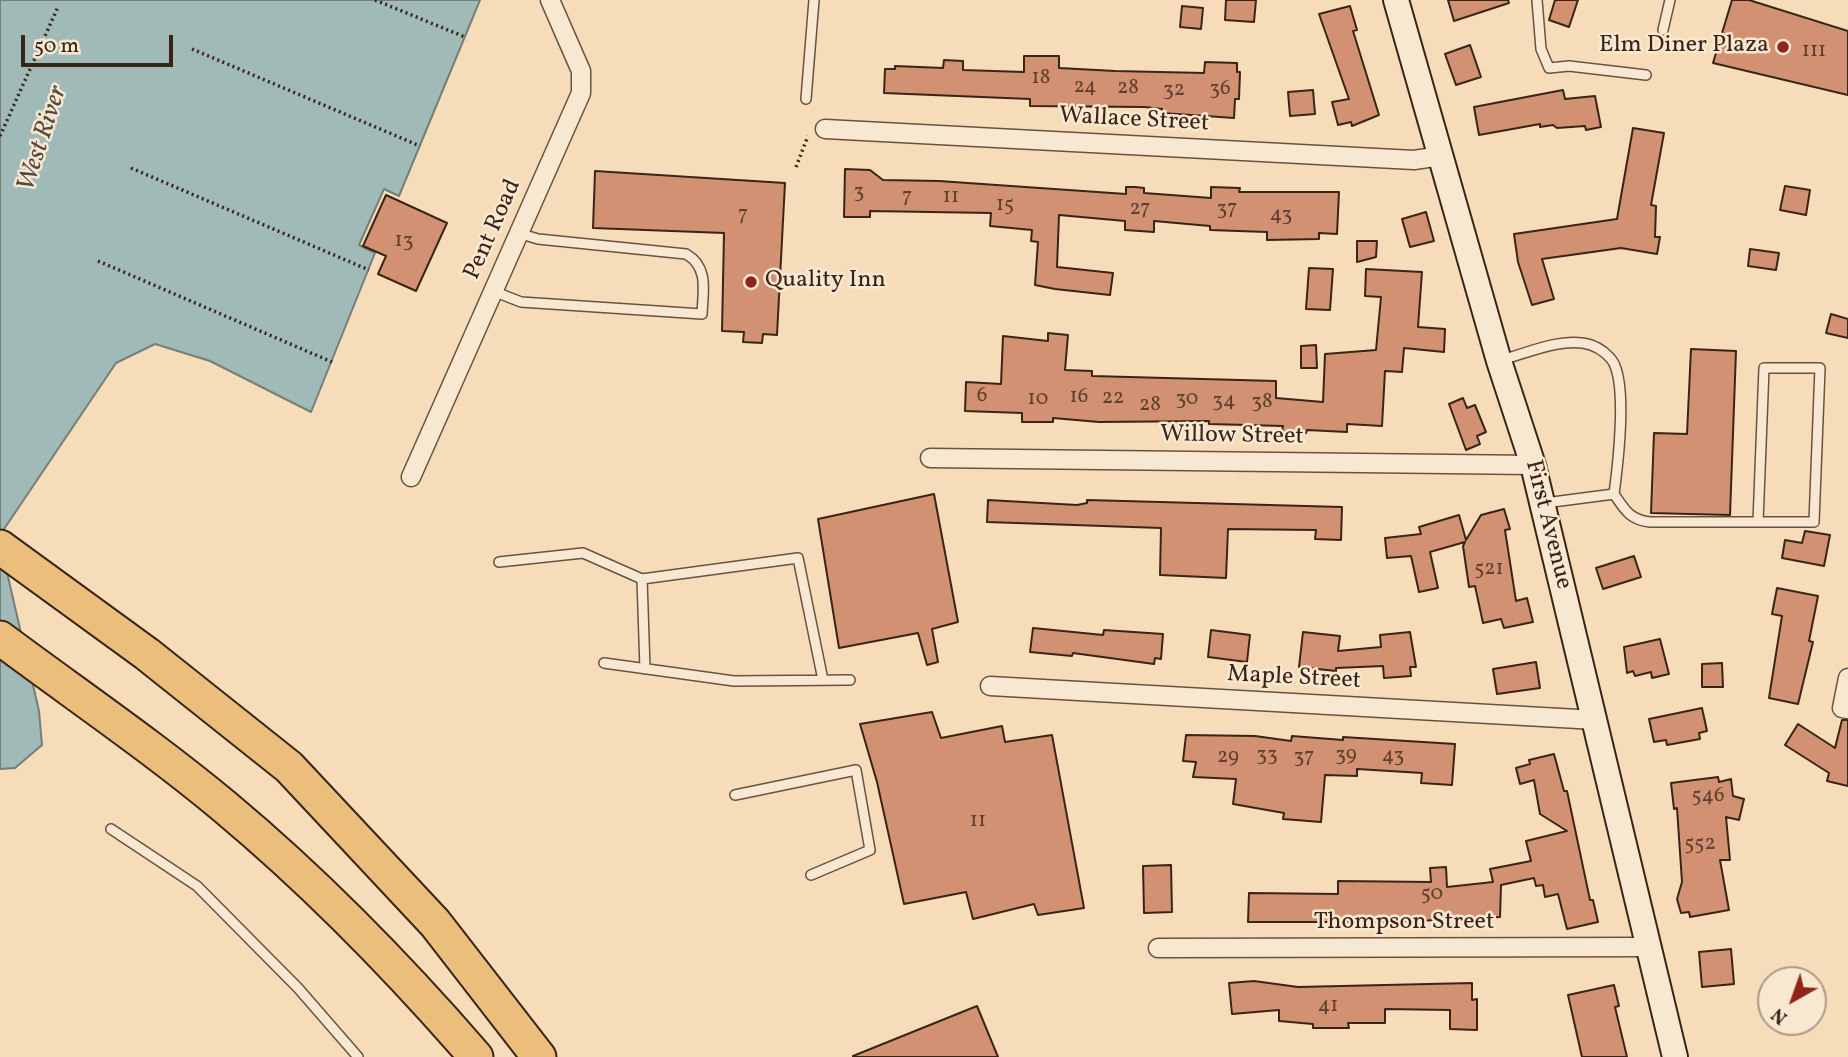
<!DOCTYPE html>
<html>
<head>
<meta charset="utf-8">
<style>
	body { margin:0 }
	#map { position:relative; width:1848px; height:1057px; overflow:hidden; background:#f6dcb8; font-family:Vollkorn,serif }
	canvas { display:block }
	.north { position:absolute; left:1757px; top:966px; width:70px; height:70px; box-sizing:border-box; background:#f9e8d1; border:2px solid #ac9a87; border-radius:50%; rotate:220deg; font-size:19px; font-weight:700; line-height:28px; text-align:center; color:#392518 }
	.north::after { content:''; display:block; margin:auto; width:24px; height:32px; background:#8f2418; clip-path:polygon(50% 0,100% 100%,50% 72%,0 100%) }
	.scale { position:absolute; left:21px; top:35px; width:152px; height:32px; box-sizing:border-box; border:4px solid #392518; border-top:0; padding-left:9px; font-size:21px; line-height:24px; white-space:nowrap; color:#392518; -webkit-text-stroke:5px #f9e8d1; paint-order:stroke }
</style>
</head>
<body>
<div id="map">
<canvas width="1848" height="1057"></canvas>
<div class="north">N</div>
<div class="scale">50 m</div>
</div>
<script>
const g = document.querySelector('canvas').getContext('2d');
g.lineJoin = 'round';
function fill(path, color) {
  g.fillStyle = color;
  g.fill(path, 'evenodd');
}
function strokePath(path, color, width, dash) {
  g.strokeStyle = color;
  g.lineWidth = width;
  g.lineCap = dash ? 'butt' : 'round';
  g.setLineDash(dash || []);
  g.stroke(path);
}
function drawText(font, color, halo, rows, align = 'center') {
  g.font = font + ' Vollkorn,serif';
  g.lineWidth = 5;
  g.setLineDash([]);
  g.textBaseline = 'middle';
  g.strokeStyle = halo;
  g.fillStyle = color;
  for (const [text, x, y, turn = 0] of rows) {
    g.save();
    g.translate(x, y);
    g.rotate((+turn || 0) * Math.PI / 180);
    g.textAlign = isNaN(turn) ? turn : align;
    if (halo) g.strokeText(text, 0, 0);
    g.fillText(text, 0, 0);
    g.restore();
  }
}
const water = new Path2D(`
	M0 0H480L399 196 384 189 359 245 375 253 311 412 210 361 155 344 116 363 0 535Z
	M0 542 39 711 42 745 15 768 0 769Z`);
fill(water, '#9fbab7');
strokePath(water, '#767e77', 2);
const building = new Path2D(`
	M1226 0H1256L1254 22 1225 20Z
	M1448 0H1508L1509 3 1454 21Z
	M1555 0H1578L1569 27 1549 20Z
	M1732 0H1749L1848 31V95L1713 63Z
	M1182 6 1203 8 1201 29 1180 27Z
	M1350 6 1357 30 1353 31 1379 115 1352 126 1351 122 1338 125 1332 102 1349 99 1319 14Z
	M1470 45 1481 77 1456 85 1445 54Z
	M1024 56H1059V68L1115 71 1204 73 1205 62 1237 63V72H1240L1239 99H1235L1234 118 1162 113V109L1145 107 1030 106V99L884 93 885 69H895V66L943 68 944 60 963 61V70L1024 72Z
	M1313 90 1315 114 1290 116 1288 92Z
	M1563 90 1565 99 1595 96 1601 127 1586 130 1585 126 1557 128 1553 125 1540 127V124L1479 135 1474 107Z
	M1633 128 1664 133 1651 205 1656 206 1655 237H1660L1657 254 1621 248 1542 259 1554 299 1532 305 1518 262 1514 234 1617 219Z
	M845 169 870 170 883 180 939 181 1126 194V187H1135L1144 188V193L1211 198V187L1240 188 1239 192H1339L1337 234 1319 233V239L1267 240V232L1210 230V226L1154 221V232L1125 230V221L1059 215 1057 267 1113 273 1110 295 1055 289 1035 285 1038 242 1031 241 1032 230 990 226 991 213 870 211V217H844Z
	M595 171 785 183 777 335 763 334 762 343 743 342 744 332 722 331 724 233 593 228Z
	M1785 186 1810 190 1806 215 1780 210Z
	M386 195 447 223 416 291 378 274 386 256 363 246Z
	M1426 212 1434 241 1410 247 1402 219Z
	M1357 241H1377L1376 257 1357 262Z
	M1750 249 1779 253 1776 270 1748 266Z
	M1309 268 1333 269 1330 310 1306 309Z
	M1366 269 1422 272 1418 327 1445 329 1444 352 1404 348 1402 372 1385 371 1382 426 1347 424V432L1307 430 1306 433 1282 431 1283 426 1209 424V421L1099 422 1053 418V422H1022V413L965 411 966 382 1001 384 1003 336 1048 341V333L1068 335 1065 370 1092 371V376L1276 381V398L1323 402 1325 354 1376 350 1381 297 1365 296Z
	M1831 314 1848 319V338L1826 333Z
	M1316 345 1317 368H1301V346Z
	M1691 349 1736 351 1730 515 1651 513 1654 433 1687 434Z
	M1463 398 1467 408 1475 405 1486 432 1477 436 1480 444 1466 450 1449 404Z
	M934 494 958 622 932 629 938 662 927 665 918 633 839 648 818 519Z
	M988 500 1077 505 1087 503V500L1342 507 1341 540 1315 539 1316 530 1228 529 1226 578 1160 575 1161 528 987 522Z
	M1504 509 1510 529 1505 530 1516 601 1527 598 1533 622 1504 628 1501 619 1483 623 1475 586 1469 587 1463 546 1465 542 1430 552 1438 588 1419 592 1411 556 1387 558 1385 538 1421 534 1419 527 1459 515 1466 540 1481 515Z
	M1805 531 1830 535 1824 566 1782 558 1785 540 1802 543Z
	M1634 556 1641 577 1603 589 1596 568Z
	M1777 588 1818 596 1809 641 1813 642 1798 704 1769 698 1782 616 1772 614Z
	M1033 628 1103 635 1104 630 1163 634 1161 659 1155 658 1154 664 1073 653 1072 656 1030 652Z
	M1211 630 1250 635 1247 662 1208 657Z
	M1303 632 1340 636 1338 651 1381 647 1380 635 1410 632 1416 667H1410L1411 676 1384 678 1383 666 1336 668V671L1299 667Z
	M1660 639 1669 674 1652 678 1651 672 1635 676 1633 671 1627 673 1624 647Z
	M1536 662 1540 688 1497 694 1493 669Z
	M1722 663 1723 687H1702V664Z
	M1702 708 1707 731 1699 733 1700 739 1667 745 1666 740 1654 742 1649 719Z
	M932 712 941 738 1002 726 1005 742 1052 735 1084 908 1038 915 1034 904 973 919 966 892 904 904 877 782 860 724Z
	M1842 720H1848V786L1827 781 1829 773 1785 745 1798 724 1835 748Z
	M1186 735 1255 736 1291 741 1292 736 1343 740V737L1455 744 1452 785 1421 783 1422 773 1357 769V776L1325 775 1321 822 1283 819 1284 813 1233 804 1236 779 1193 777 1196 762 1183 761Z
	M1554 754 1564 791H1567L1590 900H1593L1598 922 1567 929 1558 894 1545 897 1543 885 1536 886 1534 878 1501 885 1500 917 1395 922H1248L1249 893 1338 894V881L1431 882 1430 868 1446 867 1447 887 1493 882 1490 869 1531 861 1526 841 1567 831 1540 814 1534 780 1520 784 1516 768 1530 764 1529 760Z
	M1718 777 1719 782 1731 779 1733 796 1744 799 1739 820 1726 817 1730 860H1720L1729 910 1690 917 1689 912 1681 913 1677 899 1682 882 1677 808 1674 809 1671 783Z
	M1171 865 1172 912 1144 913 1143 866Z
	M1731 949 1734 984 1702 987 1699 952Z
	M1254 981 1298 987 1472 983V1000L1477 999V1030L1450 1029V1010L1385 1009V1023H1348L1349 1028H1313V1024L1279 1021V1010L1232 1014 1229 983Z
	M1614 985 1619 1006 1615 1007 1627 1057H1582L1568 995Z
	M977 1006 998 1057H853V1056Z`);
fill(building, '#d29172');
strokePath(building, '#392518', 2);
const service = new Path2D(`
	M1537 0 1541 49 1549 68 1569 66 1646 75
	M1663 30 1670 0
	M806 99 814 0
	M493 291 521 302 702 314C703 291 709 267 686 254L538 239 518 233
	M1502 360C1527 353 1564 336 1591 345 1600 348 1612 357 1615 366 1626 393 1618 464 1614 494
	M1545 503 1614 494C1625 510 1630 520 1650 522H1814L1820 368H1764L1758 522
	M499 562 583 553 642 579 798 558 823 680
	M642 579 645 669
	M604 663 734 681 850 680
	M735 795 856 770 870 850 811 875
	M111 829 197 886 298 988 358 1057`);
const minor = new Path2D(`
	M825 129 1414 160 1441 156
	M930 458 1533 465
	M411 477 581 93V71L550 0
	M1848 678 1842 708 1848 709
	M990 686 1596 720
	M1158 948 1649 947`);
const secondary = new Path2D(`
	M1396 0 1499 361 1533 465 1675 1057`);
const motorway = new Path2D(`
	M0 547 147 654 289 767 435 923 539 1057
	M0 638C75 694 153 747 225 807 316 883 398 967 476 1057`);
strokePath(service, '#685340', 12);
strokePath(minor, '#685340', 21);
strokePath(secondary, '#392518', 28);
strokePath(motorway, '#392518', 37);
strokePath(new Path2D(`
	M375 0 465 37
	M192 49 420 146
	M0 136 58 7
	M796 167 808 136
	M131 168 369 270
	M98 261 332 362`), '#392518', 3.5, [2, 3.5]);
strokePath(service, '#f9e8d1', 9);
strokePath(minor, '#f9e8d1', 18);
strokePath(secondary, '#f9e8d1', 24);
strokePath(motorway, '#ebbe7c', 33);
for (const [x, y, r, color] of [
	[1783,47,7,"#8f2418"],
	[751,282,7,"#8f2418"]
]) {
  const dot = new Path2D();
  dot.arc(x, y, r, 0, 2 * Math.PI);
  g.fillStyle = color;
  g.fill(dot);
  strokePath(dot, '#f9e8d1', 2.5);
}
drawText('21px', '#5f402e', null, [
	["111",1814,52],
	["18",1041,79],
	["24",1085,88],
	["28",1128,89],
	["36",1220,90],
	["32",1174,91],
	["3",859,193],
	["7",907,198],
	["11",951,198],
	["15",1005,206],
	["27",1140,210],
	["37",1227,210],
	["7",743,216],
	["43",1281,216],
	["13",404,242],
	["6",982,397],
	["16",1079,398],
	["22",1113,399],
	["10",1038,400],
	["30",1187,400],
	["34",1224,402],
	["38",1262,403],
	["28",1150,406],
	["521",1489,570],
	["33",1267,756],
	["39",1346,756],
	["43",1393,757],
	["29",1228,758],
	["37",1304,758],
	["546",1708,797],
	["11",978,822],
	["552",1700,845],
	["50",1432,895],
	["41",1328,1007]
]);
drawText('24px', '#392518', '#f9e8d1', [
	["Elm Diner Plaza",1769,47],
	["Quality Inn",765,282,"left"]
], 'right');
drawText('24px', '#392518', '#f9e8d1', [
	["Wallace Street",1134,121,3],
	["Pent Road",494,230,-66],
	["Willow Street",1232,437,1],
	["First Avenue",1547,525,76],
	["Maple Street",1294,679,3],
	["Thompson Street",1404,924]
]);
drawText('italic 26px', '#524a40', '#f9e8d1', [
	["West River",44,139,-72]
]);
</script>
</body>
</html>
